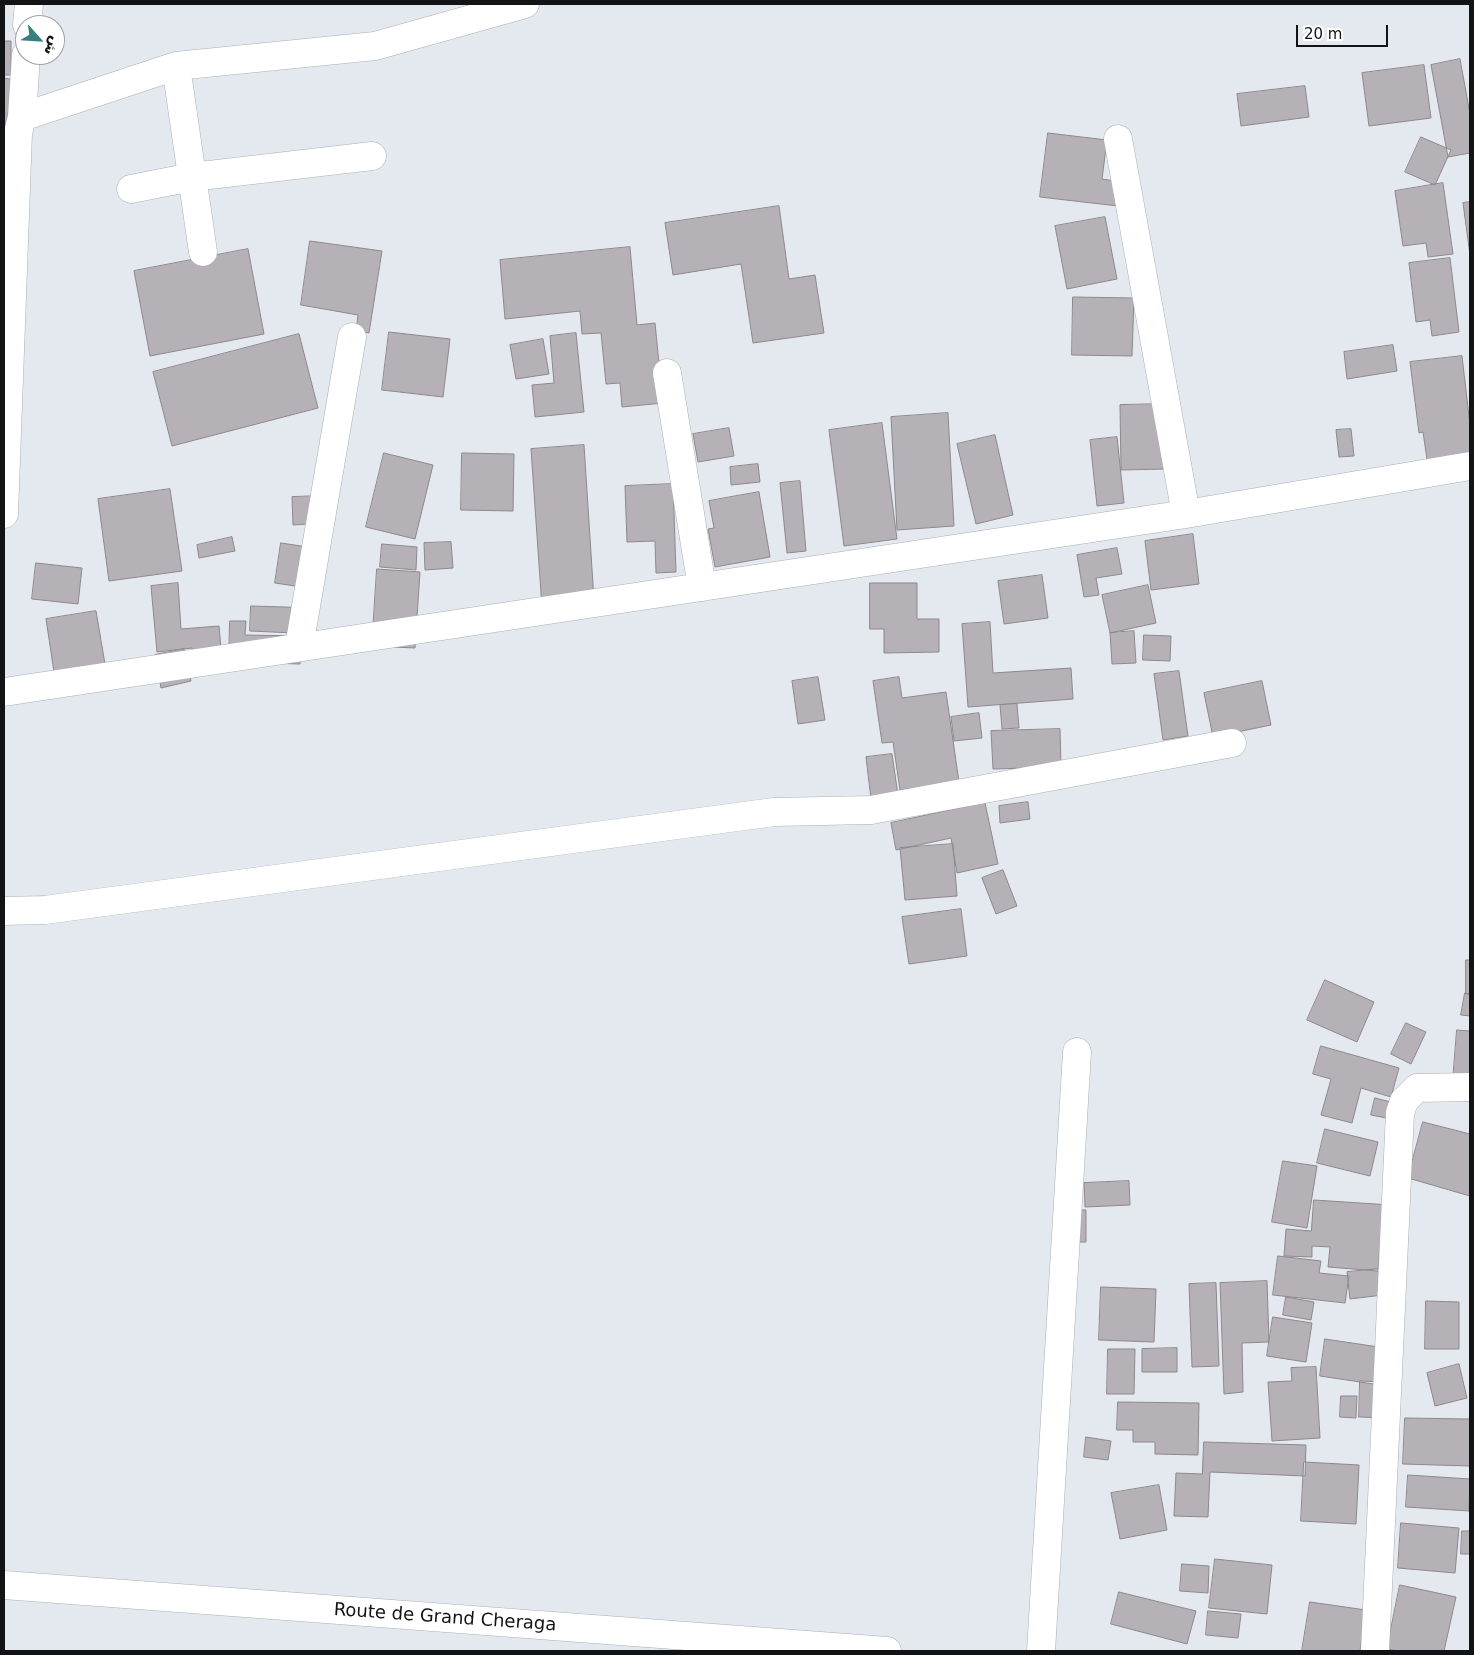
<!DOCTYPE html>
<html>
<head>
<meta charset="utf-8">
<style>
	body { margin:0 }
	#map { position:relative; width:1474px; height:1655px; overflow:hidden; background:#e4e9ef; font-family:"DejaVu Sans",Cairo,sans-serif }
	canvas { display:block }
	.frame { position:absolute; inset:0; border:5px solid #121315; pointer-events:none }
	.north { position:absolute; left:15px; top:15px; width:50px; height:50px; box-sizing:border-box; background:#fff; border:1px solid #a0a1a1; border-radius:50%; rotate:116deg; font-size:14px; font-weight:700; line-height:20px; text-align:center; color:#121315 }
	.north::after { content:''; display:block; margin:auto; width:18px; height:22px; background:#367f7e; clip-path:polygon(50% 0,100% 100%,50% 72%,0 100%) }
	.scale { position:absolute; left:1296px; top:25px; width:92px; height:22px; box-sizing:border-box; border:2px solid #121315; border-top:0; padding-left:6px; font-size:15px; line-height:18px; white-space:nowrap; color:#121315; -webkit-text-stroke:4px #fff; paint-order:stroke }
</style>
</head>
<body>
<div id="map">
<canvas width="1474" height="1655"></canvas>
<div class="frame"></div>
<div class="north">ش</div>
<div class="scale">20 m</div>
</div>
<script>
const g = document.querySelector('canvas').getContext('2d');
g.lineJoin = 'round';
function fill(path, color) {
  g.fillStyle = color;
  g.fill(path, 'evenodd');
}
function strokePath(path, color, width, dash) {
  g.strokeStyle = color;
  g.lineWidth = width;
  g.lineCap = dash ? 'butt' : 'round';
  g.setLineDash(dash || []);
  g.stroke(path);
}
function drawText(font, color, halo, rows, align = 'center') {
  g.font = font + ' "DejaVu Sans",sans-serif';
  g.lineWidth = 5;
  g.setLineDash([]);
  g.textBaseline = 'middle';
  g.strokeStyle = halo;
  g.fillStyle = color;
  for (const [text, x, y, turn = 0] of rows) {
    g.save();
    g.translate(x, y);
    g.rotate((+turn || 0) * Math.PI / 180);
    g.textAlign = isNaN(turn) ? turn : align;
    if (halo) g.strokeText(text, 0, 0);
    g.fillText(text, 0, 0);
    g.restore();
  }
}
const building = new Path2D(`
	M4 41H11V75H4Z
	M1460 59 1470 114V153L1448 157 1431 65Z
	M1424 65 1431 118 1369 126 1362 73Z
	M4 78 15 80 5 127H4Z
	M1305 86 1309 117 1241 126 1237 94Z
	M1048 133 1107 140 1102 179 1121 182 1118 206 1040 197Z
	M1421 137 1451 150 1435 185 1405 172Z
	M1443 183 1453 254 1428 257 1426 243 1403 246 1395 191Z
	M1470 202V255L1463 203Z
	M779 206 789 279 815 275 824 333 753 343 741 264 673 275 665 223Z
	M1105 217 1117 279 1067 289 1055 226Z
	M310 241 382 251 369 333 356 331 358 315 301 305Z
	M630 247 637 325 655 323 663 403 622 407 620 383 606 384 601 333 582 334 580 311 505 319 500 260Z
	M248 249 264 334 150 356 134 271Z
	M1450 258 1459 332 1432 336 1430 320 1416 322 1409 263Z
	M1073 297 1134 298 1132 356 1072 355Z
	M389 332 450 339 443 397 382 390Z
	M576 333 584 412 535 417 532 385 554 383 550 336Z
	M299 334 318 408 172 446 153 372Z
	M543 339 549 374 516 379 510 345Z
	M1393 345 1397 371 1347 379 1344 352Z
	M1462 356 1470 425V461L1428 466 1423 432 1419 433 1410 362Z
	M1164 404 1165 469 1121 470 1120 405Z
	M948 413 954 526 897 530 891 417Z
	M882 423 897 539 844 546 829 430Z
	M729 428 734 456 698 462 693 434Z
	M1351 429 1354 456 1339 457 1336 430Z
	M995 435 1013 515 976 524 957 444Z
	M1117 437 1124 503 1097 506 1090 440Z
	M584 445 594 600 543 622 531 449Z
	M384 453 433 465 415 539 366 527Z
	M462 453 514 454 513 511 461 510Z
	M758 464 760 482 731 485 730 467Z
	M800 481 806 551 787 553 780 483Z
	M673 484 676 572 656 573 655 541 627 542 625 486Z
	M170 489 182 571 109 581 98 499Z
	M759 492 770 557 715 567 708 529 714 528 709 501Z
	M321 496 322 523 293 525 292 497Z
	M1193 534 1199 584 1151 590 1145 541Z
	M232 537 235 551 199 558 197 545Z
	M451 542 453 568 425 570 424 543Z
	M281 543 328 550 322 590 275 583Z
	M382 544 417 547 416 570 380 567Z
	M1117 548 1122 574 1096 578 1099 595 1084 597 1077 555Z
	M36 563 82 568 78 604 32 599Z
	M377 569 420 572 415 648 372 646Z
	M1042 575 1048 618 1004 624 998 581Z
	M178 583 181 629 219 626 223 671 194 673 192 648 157 652 151 586Z
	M870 583H917V619H939V652L884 653V629H870Z
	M1148 585 1156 623 1110 633 1102 595Z
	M251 606 317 608 316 634 250 631Z
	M96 611 105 664 54 672 46 619Z
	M230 621H246L245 635 301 636 300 664 229 662Z
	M990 622 993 673 1071 668 1073 699 968 707 962 624Z
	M1134 631 1136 663 1112 664 1110 633Z
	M1144 635 1171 636 1170 661 1143 660Z
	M184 649 191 681 161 688 155 655Z
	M1179 671 1188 736 1163 740 1154 674Z
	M818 677 825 720 798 724 792 681Z
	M899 677 902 698 946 692 959 782 900 790 893 742 882 743 873 681Z
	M1262 681 1271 725 1213 737 1204 693Z
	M1017 704 1019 728 1002 729 1000 705Z
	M979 713 982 738 954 741 951 717Z
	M1060 729 1061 767 993 769 991 731Z
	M892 754 898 795 871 799 866 757Z
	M1028 802 1030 819 1000 823 999 806Z
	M985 803 998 864 957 873 951 838 896 850 891 823Z
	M953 844 957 896 905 900 900 848Z
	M1003 870 1017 906 996 914 982 878Z
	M961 909 967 956 909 964 902 917Z
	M1466 960H1470V994H1466Z
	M1325 980 1374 1002 1357 1042 1307 1020Z
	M1465 993 1470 994V1016L1461 1015Z
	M1406 1023 1426 1032 1411 1064 1391 1054Z
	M1457 1030 1470 1031V1082L1453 1080Z
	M1321 1046 1399 1068 1391 1097 1361 1088 1352 1123 1321 1115 1331 1079 1313 1074Z
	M1375 1098 1391 1102 1386 1118 1371 1115Z
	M1423 1122 1470 1134V1196L1408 1178Z
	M1325 1129 1378 1142 1370 1176 1317 1163Z
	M1283 1161 1317 1166 1307 1228 1272 1222Z
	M1129 1181 1130 1205 1085 1207 1084 1183Z
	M1314 1200 1391 1205 1388 1244 1380 1243 1378 1271 1328 1267 1330 1247 1312 1246V1257L1284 1256 1286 1229 1311 1231Z
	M1074 1210H1086V1242H1073Z
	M1278 1256 1321 1261 1319 1273 1349 1276 1345 1303 1273 1295Z
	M1380 1269 1383 1295 1350 1299 1347 1272Z
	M1267 1281 1269 1342 1242 1343 1243 1392 1224 1394 1220 1283Z
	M1216 1283 1219 1366 1192 1367 1189 1284Z
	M1101 1287 1156 1289 1154 1342 1099 1340Z
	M1286 1297 1314 1302 1311 1320 1283 1315Z
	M1426 1301 1459 1302V1349H1425Z
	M1273 1317 1312 1323 1306 1362 1267 1356Z
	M1325 1339 1392 1349 1387 1386 1320 1376Z
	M1177 1348V1372H1142V1349Z
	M1108 1349H1135L1134 1394H1107Z
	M1459 1364 1467 1398 1435 1406 1427 1373Z
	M1316 1367 1320 1438 1272 1441 1268 1382 1292 1381 1291 1368Z
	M1360 1381 1387 1382 1386 1418 1359 1417Z
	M1341 1396H1357L1356 1418 1340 1417Z
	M1118 1402 1199 1403 1198 1455 1155 1454V1442H1133V1430H1117Z
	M1405 1418 1470 1419V1466L1403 1464Z
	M1086 1437 1111 1441 1108 1460 1084 1457Z
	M1204 1442 1306 1445 1305 1476 1210 1472 1208 1517 1174 1516 1176 1473 1202 1474Z
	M1304 1462 1359 1465 1356 1524 1301 1521Z
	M1408 1475 1470 1479 1469 1511 1406 1507Z
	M1159 1485 1167 1530 1120 1539 1111 1493Z
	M1401 1523 1459 1528 1455 1573 1398 1568Z
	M1462 1531H1470V1554H1461Z
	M1215 1559 1272 1565 1267 1614 1209 1608Z
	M1182 1564 1209 1566 1208 1593 1180 1591Z
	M1400 1585 1456 1597 1444 1651H1398L1387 1649Z
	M1119 1592 1196 1611 1187 1644 1111 1624Z
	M1310 1602 1366 1610 1360 1651H1302Z
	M1208 1611 1241 1614 1238 1638 1206 1635Z`);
fill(building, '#b5b1b7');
strokePath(building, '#8d888e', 1);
const minor = new Path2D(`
	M27 25 29 4
	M176 66 203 252
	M22 117 176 66 375 46 525 4
	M1118 139 1186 514
	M131 189 192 177 372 156
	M667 373 702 587
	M4 514 18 133 22 117 26 55
	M299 647 352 337
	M4 692 1186 514 1470 466
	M4 911 45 910 774 812 871 810 1232 743
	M4 1585 887 1651
	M1041 1651 1077 1052
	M1375 1651 1400 1113 1404 1101 1417 1088 1470 1087`);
strokePath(minor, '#aaafb5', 29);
strokePath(minor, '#fff', 28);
drawText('18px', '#121315', '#fff', [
	["Route de Grand Cheraga",445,1618,4]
]);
</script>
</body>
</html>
